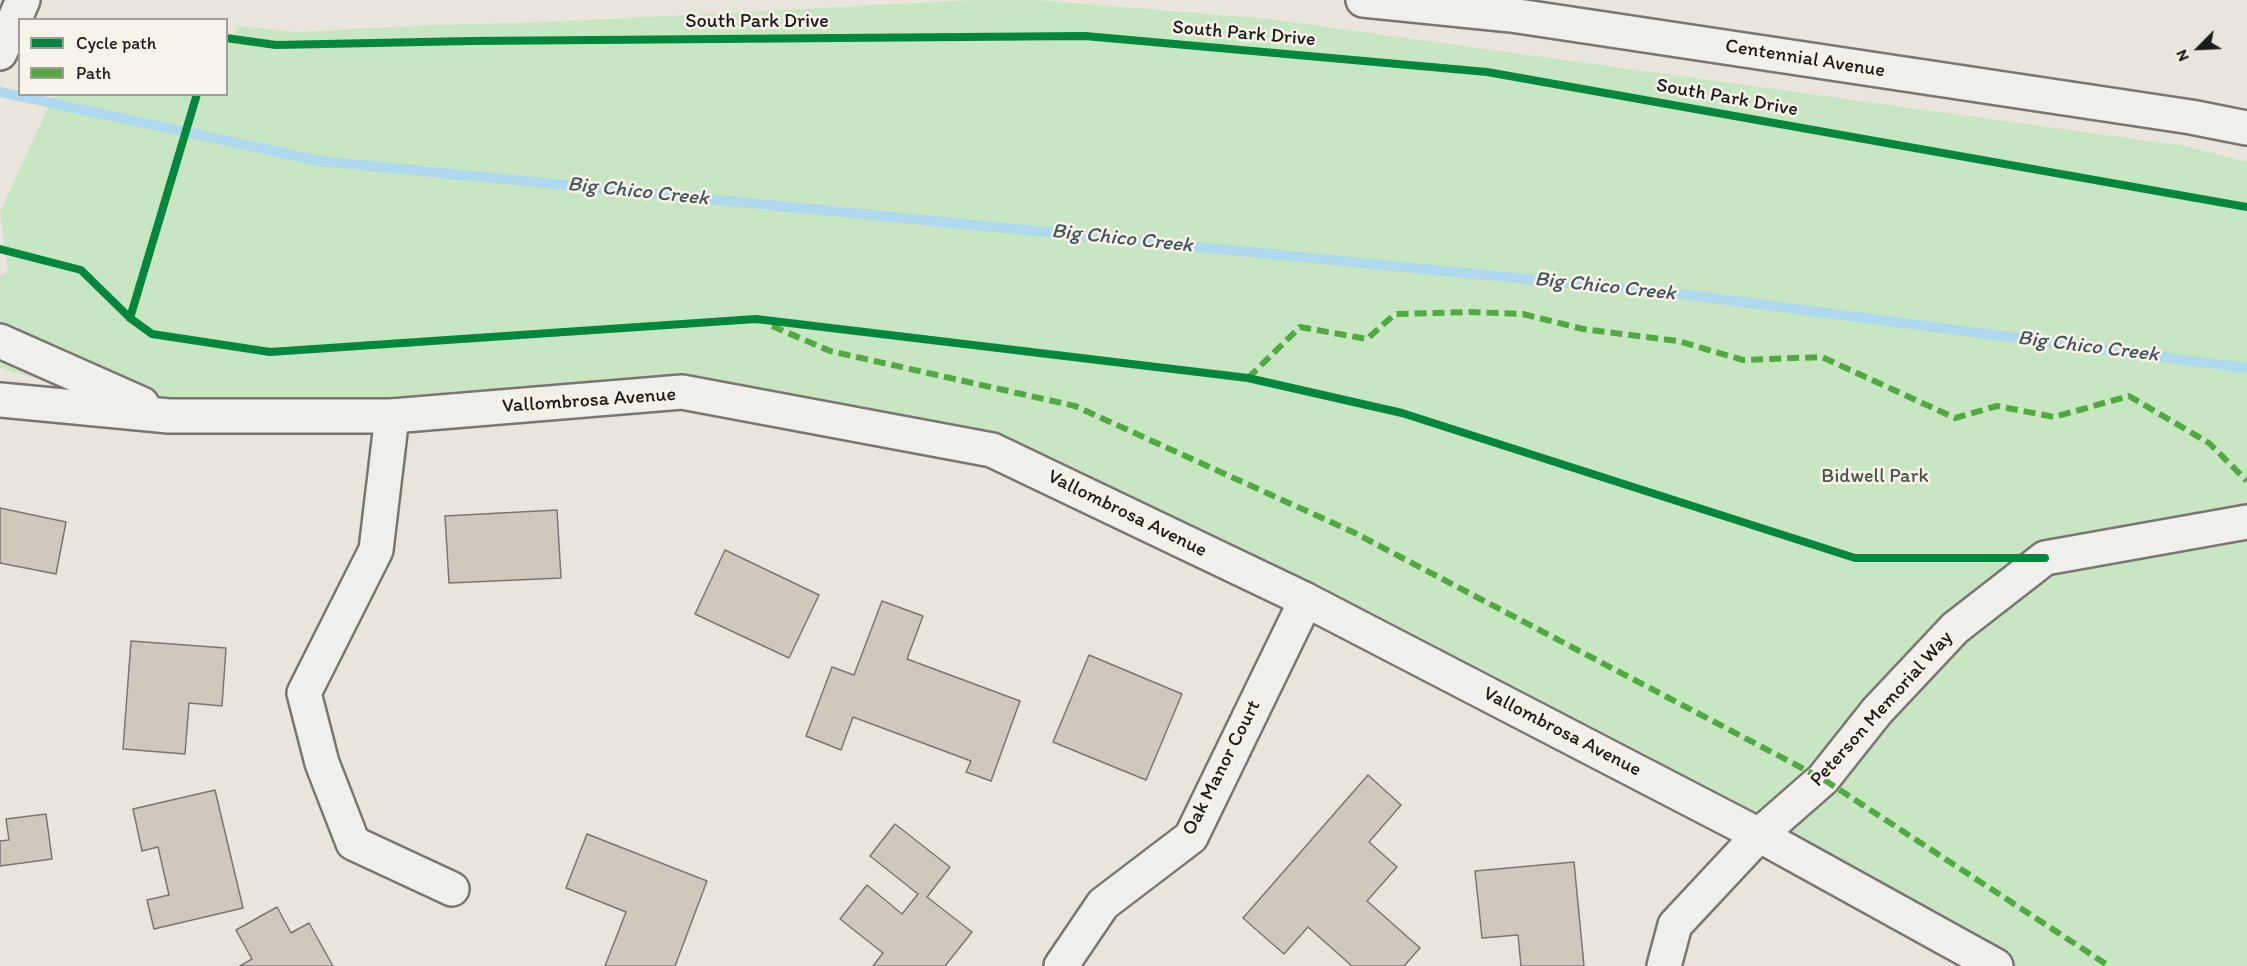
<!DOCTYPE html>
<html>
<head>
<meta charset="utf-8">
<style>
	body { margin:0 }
	#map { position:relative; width:2247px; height:966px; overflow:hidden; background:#eae5db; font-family:Itim,sans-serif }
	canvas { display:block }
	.legend { position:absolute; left:18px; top:18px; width:210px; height:78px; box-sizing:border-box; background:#f7f3e8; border:2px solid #9f9d96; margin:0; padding:8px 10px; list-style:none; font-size:18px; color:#1c1c1c }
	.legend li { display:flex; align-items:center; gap:12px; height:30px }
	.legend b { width:30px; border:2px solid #9f9d96 }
	.north { position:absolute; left:2169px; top:18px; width:60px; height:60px; -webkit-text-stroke:4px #f7f3e8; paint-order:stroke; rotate:246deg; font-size:16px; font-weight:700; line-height:24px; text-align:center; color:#1c1c1c }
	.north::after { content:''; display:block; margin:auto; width:21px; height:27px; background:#1c1c1c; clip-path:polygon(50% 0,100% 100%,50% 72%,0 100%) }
</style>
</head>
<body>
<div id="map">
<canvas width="2247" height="966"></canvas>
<ul class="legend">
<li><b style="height:8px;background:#00873e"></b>Cycle path</li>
<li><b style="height:8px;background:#52a943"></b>Path</li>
</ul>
<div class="north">N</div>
</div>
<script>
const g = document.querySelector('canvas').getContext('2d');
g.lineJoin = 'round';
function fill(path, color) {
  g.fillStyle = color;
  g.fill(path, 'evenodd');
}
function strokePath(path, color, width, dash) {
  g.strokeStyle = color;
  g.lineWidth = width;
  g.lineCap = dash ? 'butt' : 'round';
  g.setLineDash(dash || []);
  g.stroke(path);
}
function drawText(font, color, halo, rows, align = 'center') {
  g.font = font + ' Itim,sans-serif';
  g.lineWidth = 5;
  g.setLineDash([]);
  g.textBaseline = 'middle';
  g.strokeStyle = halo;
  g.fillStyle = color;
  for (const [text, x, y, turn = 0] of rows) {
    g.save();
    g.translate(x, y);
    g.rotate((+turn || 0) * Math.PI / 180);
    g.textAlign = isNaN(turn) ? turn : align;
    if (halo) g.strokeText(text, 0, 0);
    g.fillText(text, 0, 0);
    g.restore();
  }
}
fill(new Path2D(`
	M975 0H1035L1269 19 2185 146 2247 162V966H1996L992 450 682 392 169 416 0 368V275L8 272 0 212 54 95 226 94 227 47 238 26 297 32 412 26 571 21Z`), '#c8e6c1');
strokePath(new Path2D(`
	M0 92 320 161 1689 295 2247 368`), '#b0d8ef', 10);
const building = new Path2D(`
	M0 508 66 522 56 574 0 563Z
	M557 510 561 578 449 583 445 516Z
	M725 550 819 595 789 658 695 614Z
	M882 601 923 616 907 659 1020 701 991 781 966 772 971 761 853 717 841 750 806 736 832 667 854 675Z
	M131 641 226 648 222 706 189 703 185 754 123 749Z
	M1089 655 1182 694 1146 780 1053 742Z
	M1368 775 1401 805 1369 842 1397 867 1367 901 1420 948 1404 966H1352L1308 927 1284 954 1243 918Z
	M215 790 243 908 154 929 147 900 169 895 158 847 142 851 133 809Z
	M46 814 52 859 0 866V841L9 840 6 819Z
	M895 824 950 867 927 897 972 932 945 966H873L883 953 840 919 867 885 902 914 918 894 870 856Z
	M587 834 707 881 675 966H605L626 912 566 888Z
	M1574 862 1584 966H1521L1518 935 1482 938 1475 871Z
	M277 907 291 933 309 923 333 966H240L252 959 236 930Z`);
fill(building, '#d0c8bb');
strokePath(building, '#797672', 1.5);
const minor = new Path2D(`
	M1363 0 1511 15 2191 117 2247 128
	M392 416 376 550 304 693 322 763 353 843 452 889
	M1061 966 1103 904 1191 837 1306 600
	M1664 966 1675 925 1759 835 1823 779 1877 711 1955 628 2045 558 2247 522`);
const tertiary = new Path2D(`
	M0 53 23 0
	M0 341 142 404
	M0 400 169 416H392L682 392 992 450 1306 600 1759 835 1996 966`);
strokePath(minor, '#797672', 38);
strokePath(tertiary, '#797672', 38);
strokePath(minor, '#f1efea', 33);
strokePath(tertiary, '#f1efea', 33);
strokePath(new Path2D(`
	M772 326 830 351 1075 406 1353 532 1823 779 2109 966
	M1248 378 1300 327 1367 339 1395 314 1470 312 1523 314 1583 329 1678 341 1743 360 1822 357 1955 418 1997 406 2054 417 2129 396 2209 443 2247 481`), '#52a943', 6, [12, 6]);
strokePath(new Path2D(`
	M226 38 276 45 471 41 1085 36 1487 72 2247 207
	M0 249 81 270 130 318 152 334 270 352 756 319 1248 378 1402 413 1855 558H2045
	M130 318 197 94`), '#00873e', 8);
drawText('20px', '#1c1c1c', '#f7f3e8', [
	["South Park Drive",757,22],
	["South Park Drive",1244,34,5],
	["Centennial Avenue",1805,59,9],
	["South Park Drive",1727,98,10],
	["Vallombrosa Avenue",589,401,-4],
	["Vallombrosa Avenue",1127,514,26],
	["Peterson Memorial Way",1882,709,-48],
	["Vallombrosa Avenue",1562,732,27],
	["Oak Manor Court",1222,768,-63]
]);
drawText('20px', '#485947', '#f7f3e8', [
	["Bidwell Park",1875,477]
]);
drawText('italic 21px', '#41535e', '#f7f3e8', [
	["Big Chico Creek",638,192,6],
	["Big Chico Creek",1122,239,6],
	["Big Chico Creek",1605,287,6],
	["Big Chico Creek",2088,347,7]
]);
</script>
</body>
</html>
